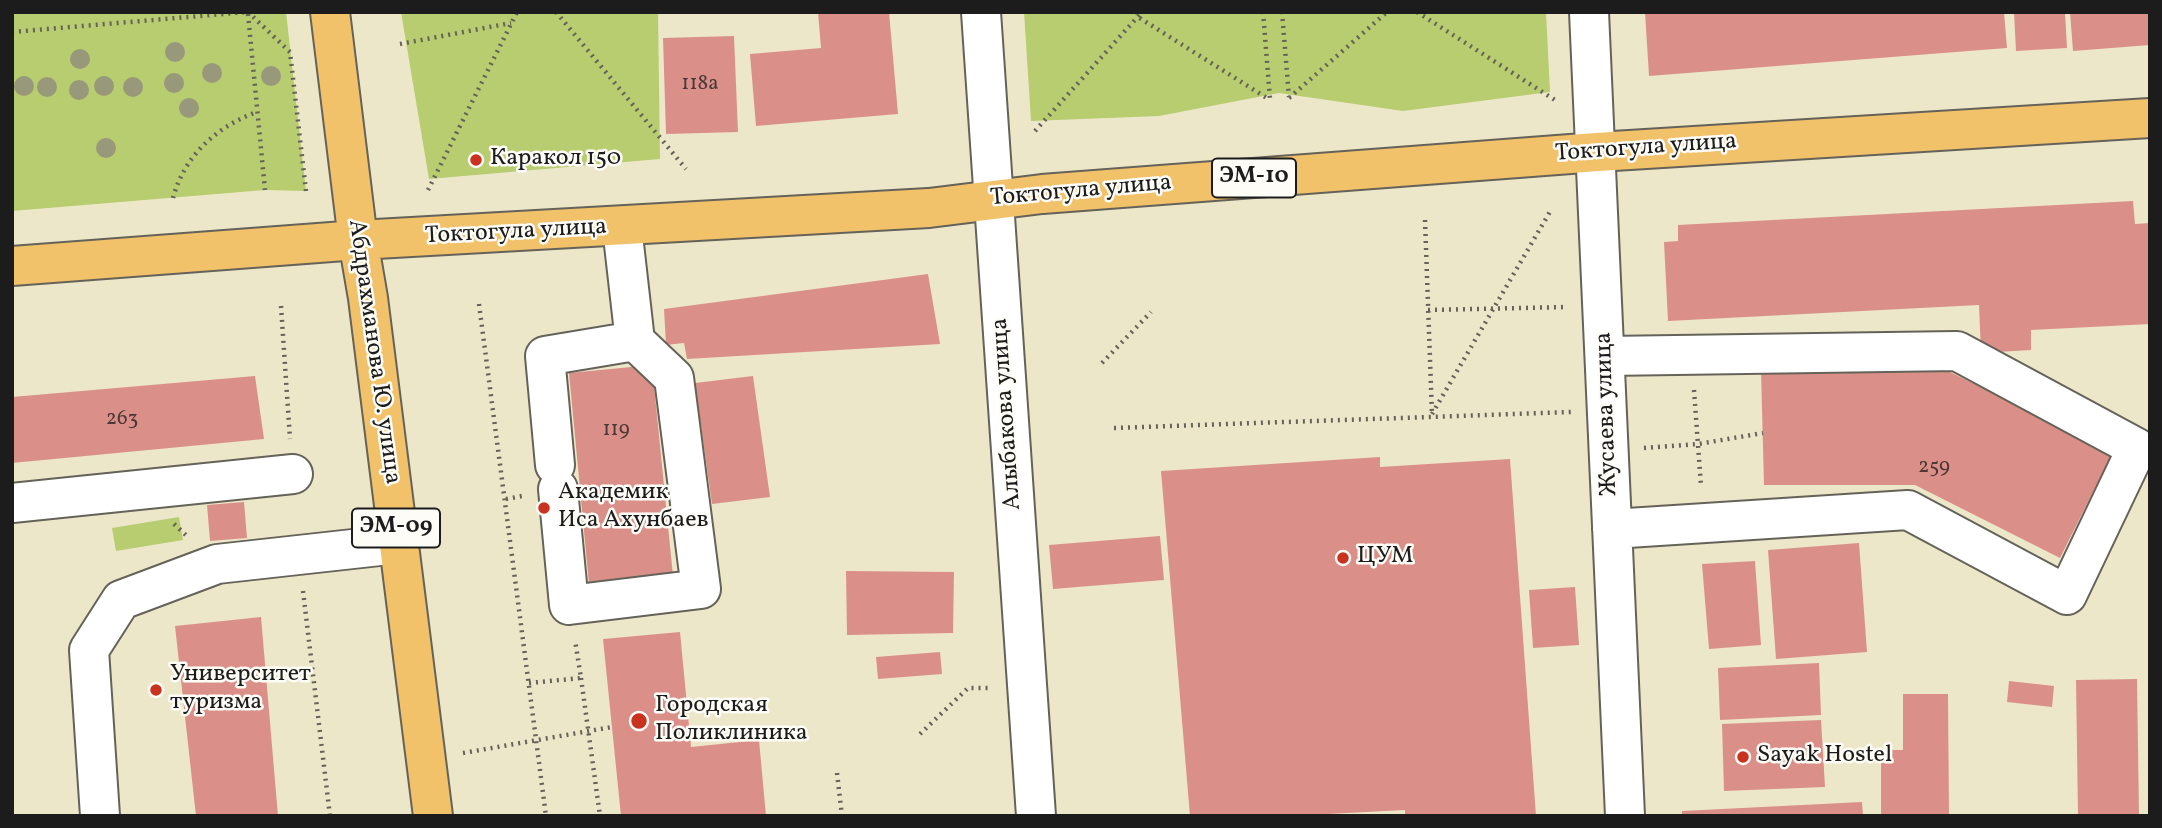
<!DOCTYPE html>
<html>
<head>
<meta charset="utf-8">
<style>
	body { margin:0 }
	#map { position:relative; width:2162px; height:828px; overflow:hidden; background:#ede7ca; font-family:Vollkorn,serif }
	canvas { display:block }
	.frame { position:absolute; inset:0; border:14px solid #1c1c1c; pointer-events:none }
</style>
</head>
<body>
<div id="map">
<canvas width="2162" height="828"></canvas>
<div class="frame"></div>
</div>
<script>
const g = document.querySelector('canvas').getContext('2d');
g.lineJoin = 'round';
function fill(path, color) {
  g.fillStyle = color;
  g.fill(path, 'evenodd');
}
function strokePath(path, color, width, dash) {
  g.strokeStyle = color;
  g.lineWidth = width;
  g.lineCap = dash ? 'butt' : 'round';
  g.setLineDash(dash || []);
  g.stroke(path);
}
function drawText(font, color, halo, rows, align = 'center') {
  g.font = font + ' Vollkorn,serif';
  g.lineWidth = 5;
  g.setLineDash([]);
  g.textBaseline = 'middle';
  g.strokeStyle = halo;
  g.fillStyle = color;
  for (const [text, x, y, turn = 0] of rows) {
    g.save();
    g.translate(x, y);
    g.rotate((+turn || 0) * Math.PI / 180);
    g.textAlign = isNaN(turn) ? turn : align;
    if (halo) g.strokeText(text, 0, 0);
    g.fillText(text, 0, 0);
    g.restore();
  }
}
fill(new Path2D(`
	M12 12H286L306 191 265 190 12 211Z
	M401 12H658L660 159 429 179Z
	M1024 12H1546L1550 92 1403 111 1279 93 1159 116 1031 121Z
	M179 517 183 540 116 551 112 528Z`), '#b8cc70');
fill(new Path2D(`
	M818 12H889L898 114 756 126 750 54 821 48Z
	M1645 12H2004L2007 48 1649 76Z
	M2014 12H2065L2067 48 2016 51Z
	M2070 12H2150V45L2073 51Z
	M734 36 738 132 666 134 663 38Z
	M2133 201 2135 224 2150 223V324L2031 330V350L1981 353 1979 305 1668 321 1664 242 1678 241V225Z
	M928 274 940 344 687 359 684 343 666 345 664 309Z
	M652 365 673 576 589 584 569 373Z
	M1761 371H1948L2113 452 2060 558 1915 485H1764Z
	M255 376 264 439 12 463V397Z
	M753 376 770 497 712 504 695 383Z
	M1380 457V467L1510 459 1536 816H1405V810L1289 816H1190L1161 471Z
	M244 502 247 538 210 541 207 505Z
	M1160 536 1164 580 1053 589 1049 545Z
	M1859 543 1867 652 1776 659 1768 550Z
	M1755 561 1761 645 1709 649 1702 564Z
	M846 571 954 572 953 633 847 635Z
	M1575 587 1579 645 1533 648 1529 590Z
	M261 617 278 816H196L175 626Z
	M680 632 691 747 759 740 766 816H621L603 639Z
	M940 652 942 674 878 679 876 657Z
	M1819 663 1821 715 1720 720 1718 668Z
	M2137 679 2139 816H2078L2076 680Z
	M2009 681 2054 686 2052 707 2007 702Z
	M1903 694H1948L1949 816H1881V750H1903Z
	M1821 720 1825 787 1724 791 1722 724Z
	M1862 802 1863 816H1682V811Z`), '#da9089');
const minor = new Path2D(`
	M981 12 1036 816
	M1589 12 1625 816
	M1606 356 1957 351 2137 448 2067 595 1908 510 1612 529
	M555 465 545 356 635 341
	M558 489 569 605 701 589 674 378 635 341 622 227
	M12 503 293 474
	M100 816 89 650 121 600 217 564 398 544`);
const major = new Path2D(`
	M12 266 358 240 330 12`);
const highway = new Path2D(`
	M433 816 368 298 358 240 929 208 1042 194 1597 152 2150 118`);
strokePath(minor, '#656359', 42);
strokePath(major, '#656359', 42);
strokePath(highway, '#656359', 42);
strokePath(new Path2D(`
	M248 12 290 52 306 191
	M556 12 686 169
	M1137 12 1138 17 1270 100
	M1263 12 1270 99
	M1282 12 1289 97
	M1417 12 1555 100
	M248 14 265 190
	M12 32 247 12
	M400 44 511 23
	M1289 98 1387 12
	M1035 131 1142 12
	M428 190 517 12
	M173 198C184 156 217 126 257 112
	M1425 220 1432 415
	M479 304 546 816
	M281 306 290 439
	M1428 310 1567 307
	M1102 363 1151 312
	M1694 390 1701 486
	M1432 414 1551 210
	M1114 428 1571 412
	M1644 448 1698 444 1763 433
	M506 499 522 496
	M174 524 188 537
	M303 591 330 816
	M581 678 600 816
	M529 683 581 678 575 640
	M920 734 968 688H991
	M463 753 612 727
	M837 773 842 816`), '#656359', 4.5, [2, 5]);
strokePath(minor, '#fff', 38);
strokePath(major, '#f2c26a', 38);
strokePath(highway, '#f2c26a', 38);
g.fillStyle = '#98997a';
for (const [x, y] of [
	[175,52],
	[80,59],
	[212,73],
	[271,76],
	[174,83],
	[24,86],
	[104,86],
	[47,87],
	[133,87],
	[79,90],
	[189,108],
	[106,148]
]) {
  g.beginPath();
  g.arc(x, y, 10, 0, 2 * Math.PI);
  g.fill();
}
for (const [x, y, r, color] of [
	[476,160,7,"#c8321e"],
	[544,508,7,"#c8321e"],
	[1343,558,7,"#c8321e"],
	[156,690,7,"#c8321e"],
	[639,721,9,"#c8321e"],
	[1743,757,7,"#c8321e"]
]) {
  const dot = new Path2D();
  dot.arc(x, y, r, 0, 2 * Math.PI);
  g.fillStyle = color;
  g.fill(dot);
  strokePath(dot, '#fdfcf7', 2.5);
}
drawText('21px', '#4c3937', null, [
	["118а",700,85],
	["263",122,420],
	["119",616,431],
	["259",1934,468]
]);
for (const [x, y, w] of [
	[1254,178,84],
	[396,528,88]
]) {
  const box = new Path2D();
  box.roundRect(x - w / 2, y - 19.5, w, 39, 5);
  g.fillStyle = '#fdfcf7';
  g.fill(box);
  strokePath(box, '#1c1c1c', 2);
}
drawText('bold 23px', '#1c1c1c', null, [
	["ЭМ-10",1254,178],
	["ЭМ-09",396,528]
]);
drawText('24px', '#1c1c1c', '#fdfcf7', [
	["Токтогула улица",1646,149,-4],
	["Токтогула улица",1081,192,-5],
	["Токтогула улица",516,233,-3],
	["Абдрахманова Ю. улица",373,352,82],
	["Алыбакова улица",1008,414,-94],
	["Жусаева улица",1608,414,-92]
]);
drawText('24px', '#1c1c1c', '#fdfcf7', [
	["Каракол 150",490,160],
	["Академик",558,494],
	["Иса Ахунбаев",558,522],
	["ЦУМ",1357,558],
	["Университет",170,676],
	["туризма",170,704],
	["Городская",655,707],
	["Поликлиника",655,735],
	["Sayak Hostel",1757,757]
], 'left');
</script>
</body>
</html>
